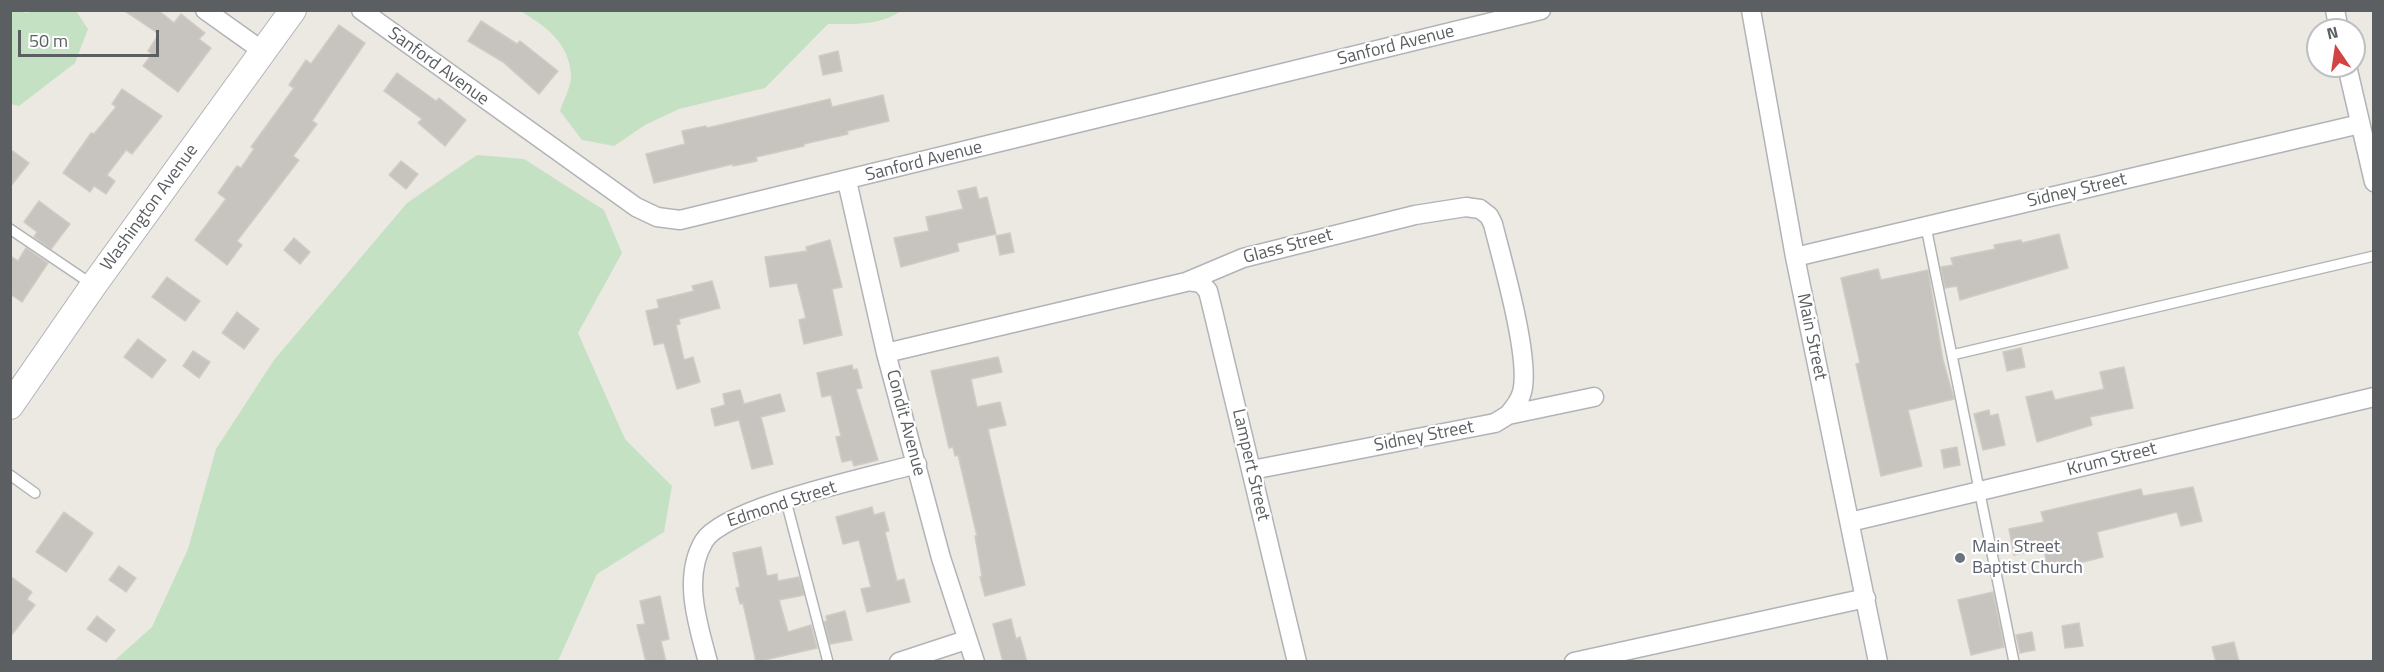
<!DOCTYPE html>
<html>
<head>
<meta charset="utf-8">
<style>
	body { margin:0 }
	#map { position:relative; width:2384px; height:672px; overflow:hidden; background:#ece9e3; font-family:"Titillium Web",sans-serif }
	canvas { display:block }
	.frame { position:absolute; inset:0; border:12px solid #5b5f62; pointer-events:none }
	.north { position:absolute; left:2306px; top:18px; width:60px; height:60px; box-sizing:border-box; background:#fff; border:2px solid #bdbfc0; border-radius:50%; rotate:347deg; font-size:16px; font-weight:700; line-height:24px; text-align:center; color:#5b5f62 }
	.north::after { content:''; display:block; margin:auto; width:21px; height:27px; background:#d24344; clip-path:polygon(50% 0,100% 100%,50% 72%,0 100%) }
	.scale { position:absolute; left:18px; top:30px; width:141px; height:27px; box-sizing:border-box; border:3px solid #5b5f62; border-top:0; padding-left:8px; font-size:18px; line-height:21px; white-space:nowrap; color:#5b5f62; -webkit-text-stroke:4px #fff; paint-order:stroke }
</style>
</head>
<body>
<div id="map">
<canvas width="2384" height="672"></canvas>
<div class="frame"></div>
<div class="north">N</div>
<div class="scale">50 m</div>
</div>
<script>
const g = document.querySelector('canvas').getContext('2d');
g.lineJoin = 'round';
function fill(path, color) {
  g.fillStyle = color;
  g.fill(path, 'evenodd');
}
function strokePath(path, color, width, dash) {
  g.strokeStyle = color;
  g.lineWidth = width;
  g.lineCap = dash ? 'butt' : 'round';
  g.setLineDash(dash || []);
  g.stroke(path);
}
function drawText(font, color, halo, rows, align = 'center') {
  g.font = font + ' "Titillium Web",sans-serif';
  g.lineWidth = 4.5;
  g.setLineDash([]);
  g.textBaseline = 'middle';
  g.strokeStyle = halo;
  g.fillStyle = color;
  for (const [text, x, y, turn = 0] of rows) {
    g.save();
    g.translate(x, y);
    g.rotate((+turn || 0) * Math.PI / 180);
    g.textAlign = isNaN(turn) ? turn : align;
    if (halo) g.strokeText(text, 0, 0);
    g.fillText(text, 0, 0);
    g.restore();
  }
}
fill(new Path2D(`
	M11 10 27 13 32 11H76L88 29 75 63 19 106 11 104Z
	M520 11H901C880 26 853 24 828 24L765 88 679 109 645 125 614 146 582 140 560 111C563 101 572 85 571 74 568 42 546 26 520 11Z
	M477 155 524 159 604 210 622 253 578 333 625 439 672 486 664 532 597 574 558 661H114L152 627 188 549 216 449 274 360 407 203Z`), '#c5e1c3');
const building = new Path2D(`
	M123 10H158L174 23 181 14 205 33 199 39 211 48 178 92 143 66 152 54 148 51 159 34Z
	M481 21 517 44 520 41 558 71 539 94 503 62 468 41Z
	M339 25 365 43 312 121 317 124 293 156 299 160 237 241 242 245 227 265 195 240 226 199 218 193 237 166 241 168 254 149 251 147 294 88 289 85 306 60 311 64Z
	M838 51 842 71 823 75 819 56Z
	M397 73 436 101 439 98 466 120 445 146 418 123 422 119 384 91Z
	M122 89 162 116 132 154 126 150 107 175 115 181 106 194 94 186 90 192 63 173 91 133 94 134 116 107 112 104Z
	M883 95 889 121 847 131 848 134 804 144V146L756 157 757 161 733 166V164L654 183 646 154 685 144 682 131 706 126 707 128 830 99 832 107Z
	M10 149 29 163 10 187Z
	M401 161 418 174 406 189 389 175Z
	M976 187 979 199 987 197 996 234 957 243 959 251 901 267 894 238 929 231 926 217 963 209 958 191Z
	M39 201 70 224 51 249 34 237 37 232 24 222Z
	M1010 233 1014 252 1000 255 996 236Z
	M2059 234 2068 268 1960 300 1957 286 1945 288 1941 267 1953 265 1951 258 1995 249 1994 245 2021 240 2022 243Z
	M294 238 310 252 300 264 284 250Z
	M830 240 842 287 832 289 842 335 804 344 799 320 806 318 797 283 770 287 765 257 807 251 806 247Z
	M26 248 48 263 22 302 10 294V256L18 261Z
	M1878 269 1881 280 1928 270 1943 360 1954 399 1908 410 1922 466 1881 476 1856 364 1860 363 1841 278Z
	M167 277 200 301 185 321 152 297Z
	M712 281 720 308 679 319 680 324 676 325 684 360 693 357 700 382 677 389 664 343 654 345 646 311 659 308 657 300 694 291 692 286Z
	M237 312 259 329 244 349 222 333Z
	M138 339 166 360 152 378 124 357Z
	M2021 348 2025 367 2007 371 2003 352Z
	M193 351 210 362 199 378 183 366Z
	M998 357 1002 372 971 379 977 407 1000 402 1006 425 988 429 1025 585 985 596 980 577 982 576 975 536H977L958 455 955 456 953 447 949 448 931 371Z
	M852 365 853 370 857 369 862 388 856 389 878 460 854 466 852 460 842 462 836 437 841 436 831 395 822 397 817 373Z
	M2124 367 2133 408 2090 417 2092 425 2037 442 2026 397 2052 391 2055 400 2104 389 2100 372Z
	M740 390 744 404 780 394 785 411 761 417 773 464 752 469 739 420 715 426 711 409 725 405 723 394Z
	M1989 410 1990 416 1998 414 2005 445 1983 450 1974 414Z
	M1957 447 1960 465 1944 468 1941 450Z
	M2193 487 2202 521 2181 526 2177 512 2097 532 2103 557 2048 571 2044 549 2014 555 2009 529 2044 522 2041 512 2141 489 2143 496Z
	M872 507 874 515 884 512 889 531 885 532 897 581 904 579 910 602 867 612 861 589 871 587 859 540 843 544 836 517Z
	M64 512 93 533 66 572 36 552Z
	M761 547 767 576 777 574 778 581 799 577 804 595 779 600 788 632 811 625 817 648 756 662 743 603 740 604 736 588 740 587 733 553Z
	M119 566 136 578 126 592 109 580Z
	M10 576 32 592 27 599 35 605 10 637Z
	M1993 592 2004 647 1971 655 1958 600Z
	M660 596 669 639 661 641 666 662H646L637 625 645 624 640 601Z
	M845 611 852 640 830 644 824 622 827 621 826 616Z
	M97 616 115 630 106 642 87 629Z
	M1011 619 1016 639 1020 637 1027 662H1003L993 624Z
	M2079 623 2083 646 2065 648 2062 626Z
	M2032 632 2035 650 2020 653 2016 635Z
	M2234 642 2239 662H2216L2212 647Z`);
fill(building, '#c7c4c0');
strokePath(building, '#d0cbc3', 1.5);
const lane = new Path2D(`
	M1926 227 2014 662
	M10 229 93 285
	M1952 355 2374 256
	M10 475 35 493
	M786 501 828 662`);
const street = new Path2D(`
	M205 10 264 52
	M361 10 636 207 657 217 680 220 1541 10
	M1751 10 1795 257 1878 662
	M2335 10 2339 30
	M2347 66 2374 182
	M847 181 886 353 941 558 975 662
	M1795 257 2360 124
	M1188 281 1201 283 1208 291 1212 307 1297 662
	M886 353 1186 282 1243 258 1415 215 1466 207 1480 209 1489 216 1493 224C1502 260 1531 359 1522 392 1520 401 1514 408 1508 415
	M1252 470 1495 423 1508 415 1594 397
	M1850 522 2374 397
	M708 662C698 625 682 577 704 541 725 507 874 476 917 464
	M899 662 966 640
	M1574 662 1866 598`);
const secondary = new Path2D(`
	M10 406 93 286 293 10`);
strokePath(lane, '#b1b4b7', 12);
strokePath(street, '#b1b4b7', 21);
strokePath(secondary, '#b0b3b7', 28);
strokePath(lane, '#fff', 9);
strokePath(street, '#fff', 18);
strokePath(secondary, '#fff', 26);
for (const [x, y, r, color] of [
	[1960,558,6,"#6b7280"]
]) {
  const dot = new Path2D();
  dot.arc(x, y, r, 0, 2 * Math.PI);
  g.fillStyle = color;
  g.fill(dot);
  strokePath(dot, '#fff', 2);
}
drawText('18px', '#5b5f62', '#fff', [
	["Sanford Avenue",1396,46,-14],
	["Sanford Avenue",438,67,36],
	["Sanford Avenue",924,162,-14],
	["Sidney Street",2077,191,-13],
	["Washington Avenue",150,208,-54],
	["Glass Street",1288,247,-15],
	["Main Street",1811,337,78],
	["Condit Avenue",905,423,75],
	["Sidney Street",1424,437,-11],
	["Krum Street",2112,460,-14],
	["Lampert Street",1250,465,77],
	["Edmond Street",782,505,-18]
]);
drawText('18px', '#5b616d', '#fff', [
	["Main Street",1972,548],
	["Baptist Church",1972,569]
], 'left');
</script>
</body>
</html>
